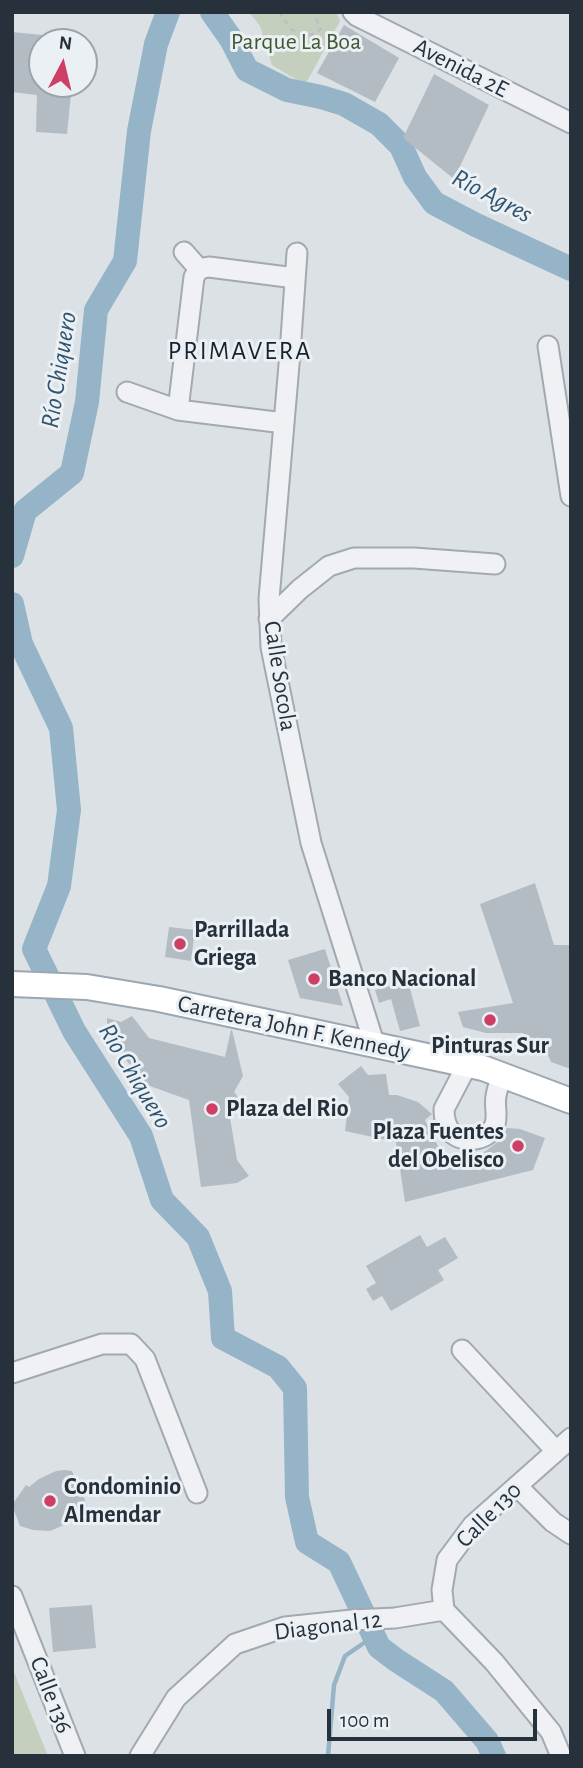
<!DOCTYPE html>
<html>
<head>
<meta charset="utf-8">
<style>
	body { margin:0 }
	#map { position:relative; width:583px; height:1768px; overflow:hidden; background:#dce1e6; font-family:"Alegreya Sans",sans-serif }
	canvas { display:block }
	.frame { position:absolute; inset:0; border:14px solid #26313c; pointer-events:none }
	.north { position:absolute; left:28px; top:28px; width:70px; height:70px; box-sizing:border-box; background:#ebf0f4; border:2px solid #9ca4aa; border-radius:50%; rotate:7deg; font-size:19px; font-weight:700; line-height:28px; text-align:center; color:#26313c }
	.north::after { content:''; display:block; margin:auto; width:24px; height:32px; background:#cd3f65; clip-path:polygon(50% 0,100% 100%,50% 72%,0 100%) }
	.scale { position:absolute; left:327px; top:1709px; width:210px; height:32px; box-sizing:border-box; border:4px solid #26313c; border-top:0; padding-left:9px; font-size:21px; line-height:24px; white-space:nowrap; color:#26313c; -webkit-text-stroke:5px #ebf0f4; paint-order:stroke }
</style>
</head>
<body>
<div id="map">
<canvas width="583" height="1768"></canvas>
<div class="frame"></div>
<div class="north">N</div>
<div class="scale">100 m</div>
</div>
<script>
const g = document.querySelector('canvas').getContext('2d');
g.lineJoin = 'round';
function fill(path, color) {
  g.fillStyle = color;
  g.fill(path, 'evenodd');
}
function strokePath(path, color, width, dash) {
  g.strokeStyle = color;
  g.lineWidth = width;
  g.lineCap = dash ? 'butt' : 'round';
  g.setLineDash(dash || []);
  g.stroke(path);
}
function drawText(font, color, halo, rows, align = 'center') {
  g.font = font + ' "Alegreya Sans",sans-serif';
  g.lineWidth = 6;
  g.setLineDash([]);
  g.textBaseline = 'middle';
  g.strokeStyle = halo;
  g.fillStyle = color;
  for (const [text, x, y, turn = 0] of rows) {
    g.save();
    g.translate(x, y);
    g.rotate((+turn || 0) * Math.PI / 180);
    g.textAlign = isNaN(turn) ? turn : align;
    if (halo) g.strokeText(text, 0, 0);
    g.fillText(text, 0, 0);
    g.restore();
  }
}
fill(new Path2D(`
	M249 12H336L340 21 305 85 272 65 260 26Z
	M12 1667 48 1756H12Z`), '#c4d0bd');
strokePath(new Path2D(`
	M328 1756 334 1685 345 1656 374 1636`), '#96b4c7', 4.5);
strokePath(new Path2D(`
	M212 12 231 39 247 70 287 90 321 97 344 104 379 124 401 146 415 177 434 203 476 225 571 269
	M12 556 25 511 72 473 87 402 96 310 125 261 139 131 156 44 168 12
	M12 604 21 644 61 728 69 810 59 886 34 949 74 1031 141 1136 162 1200 198 1237 220 1291 223 1338 278 1367 295 1388 297 1497 307 1542 339 1562 379 1647 396 1660 444 1691 487 1741 494 1756`), '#96b4c7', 24);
fill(new Path2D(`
	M344 25 399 58 375 102 317 73Z
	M12 32 42 35V84H72L67 134 36 132 37 95 12 92Z
	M434 74 489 105 454 179 403 138Z
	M535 883 554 945H571V1069L551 1062 547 1053 534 1056 523 1033H486L463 1027 458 1012 513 1003 480 904Z
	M169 927 195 930 191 961 165 957Z
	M325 949 343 1006 300 998 288 960Z
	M408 981 420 1026 400 1031 391 999 379 1003 375 990Z
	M132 1016 149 1038 225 1057 231 1030H232L243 1076 234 1092 238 1097 230 1118 237 1160 249 1176 237 1183 201 1187 189 1100 147 1085 121 1054 107 1027V1018L121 1022Z
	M361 1066 368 1075 386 1074 389 1095H397L418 1102 432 1114 425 1120 440 1150 451 1162H471L499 1141 507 1128 520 1129 545 1138 533 1170 405 1202 396 1142 345 1131 349 1097 338 1084Z
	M420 1235 427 1247 445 1237 458 1258 438 1270 444 1280 391 1311 382 1296 373 1301 366 1289 376 1283 366 1266Z
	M65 1470 72 1471 87 1505 83 1512 73 1521 50 1531 33 1530 20 1526 12 1505 26 1485 29 1487 39 1479 56 1471Z
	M92 1605 96 1648 53 1652 49 1608Z`), '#b3bbc3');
const minor = new Path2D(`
	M353 12 357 16 571 123
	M184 252 199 269
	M297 253 290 353 269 599 271 647 311 843 375 1046
	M548 346 571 496
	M127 392 178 410
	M284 423 178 410 194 277 199 269 209 267 295 278
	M269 619 300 589 329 566 354 558H414L495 564
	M467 1065 444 1109C444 1117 446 1128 453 1134 466 1144 490 1140 495 1124 498 1115 494 1105 496 1096 497 1089 500 1082 502 1075
	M462 1350 556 1451
	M12 1373 102 1344H131L145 1359 197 1493
	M517 1486 553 1522 571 1534
	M12 1596 75 1756
	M444 1610 442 1590 447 1560 473 1525 571 1438
	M444 1610 494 1662 551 1732 561 1756
	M140 1756 176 1698 235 1644 285 1627 352 1620 395 1618 444 1610`);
const major = new Path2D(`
	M12 984 87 987 159 999 483 1068 571 1101`);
strokePath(minor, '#a2a9b0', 23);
strokePath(major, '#9ba7b2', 28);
strokePath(new Path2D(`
	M279 12 292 30 311 35 321 29 313 12`), '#bbbfc5', 2.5, [5, 5]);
strokePath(minor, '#eff1f5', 19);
strokePath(major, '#fff', 24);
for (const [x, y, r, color] of [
	[180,944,7,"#cd3f65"],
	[314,979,7,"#cd3f65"],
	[490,1020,7,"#cd3f65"],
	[212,1109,7,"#cd3f65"],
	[518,1146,7,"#cd3f65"],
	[50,1501,7,"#cd3f65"]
]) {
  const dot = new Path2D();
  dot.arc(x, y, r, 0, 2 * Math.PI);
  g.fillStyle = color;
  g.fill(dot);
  strokePath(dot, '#ebf0f4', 2.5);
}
drawText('24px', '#3f5833', '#ebf0f4', [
	["Parque La Boa",296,42]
]);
drawText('24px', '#26313c', '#ebf0f4', [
	["Avenida 2E",461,68,27],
	["Calle Socola",280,676,81],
	["Carretera John F. Kennedy",294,1028,12],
	["Calle 130",489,1515,-45],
	["Diagonal 12",328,1626,-7],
	["Calle 136",51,1695,69]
]);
drawText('bold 24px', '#26313c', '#ebf0f4', [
	["Parrillada",194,930],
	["Griega",194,958],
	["Banco Nacional",328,979],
	["Pinturas Sur",490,1046,"center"],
	["Plaza del Rio",226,1109],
	["Plaza Fuentes",504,1132,"right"],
	["del Obelisco",504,1160,"right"],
	["Condominio",64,1487],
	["Almendar",64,1515]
], 'left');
drawText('italic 26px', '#305470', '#ebf0f4', [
	["Río Agres",492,196,28],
	["Río Chiquero",59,370,-81],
	["Río Chiquero",135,1076,59]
]);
g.letterSpacing = '2px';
drawText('26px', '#18222d', '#ebf0f4', [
	["PRIMAVERA",240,351]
]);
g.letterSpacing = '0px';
</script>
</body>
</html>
